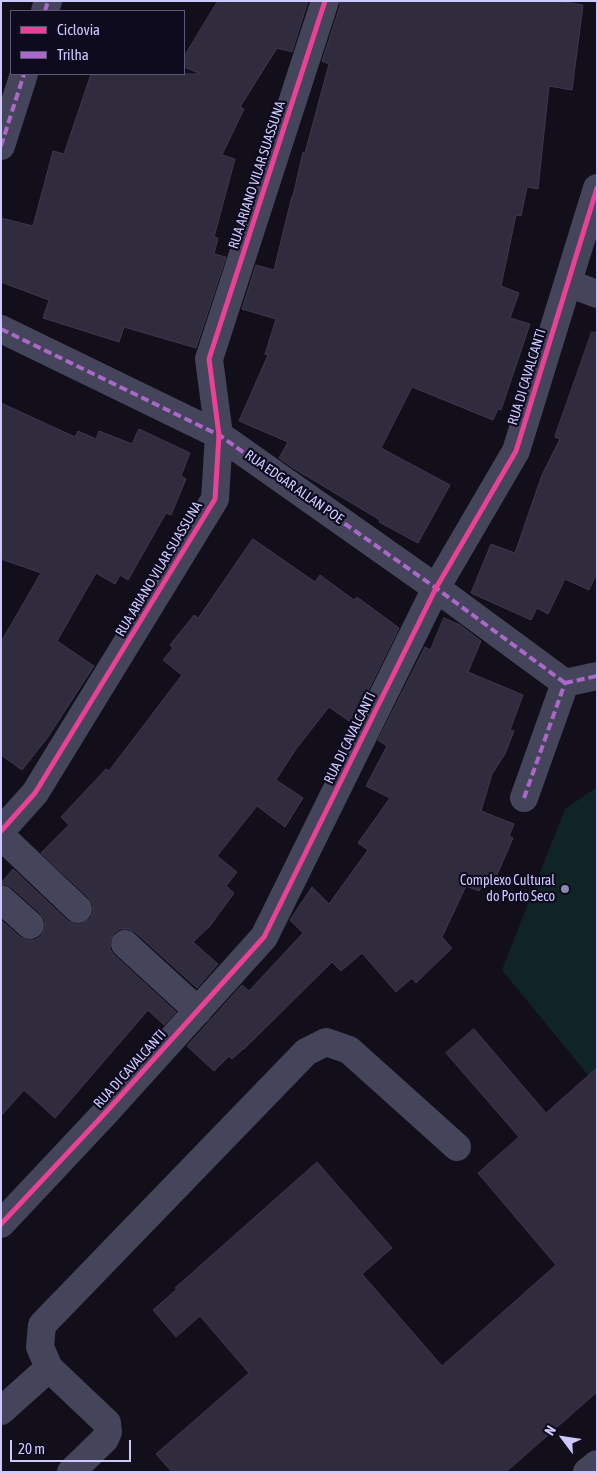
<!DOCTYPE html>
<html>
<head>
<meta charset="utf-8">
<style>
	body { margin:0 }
	#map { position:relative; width:598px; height:1473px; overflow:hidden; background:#120f1a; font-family:"Asap Condensed",sans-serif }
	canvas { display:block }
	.frame { position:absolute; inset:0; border:2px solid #cdc9ff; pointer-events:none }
	.legend { position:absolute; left:10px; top:10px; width:175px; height:65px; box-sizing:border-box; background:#0e0b1f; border:1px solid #5a5779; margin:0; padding:6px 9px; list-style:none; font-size:15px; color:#cdc9ff }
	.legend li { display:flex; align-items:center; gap:10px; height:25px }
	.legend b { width:25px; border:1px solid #5a5779 }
	.north { position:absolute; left:538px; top:1413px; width:50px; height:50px; -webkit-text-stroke:4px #0e0b1f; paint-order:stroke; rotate:301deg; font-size:14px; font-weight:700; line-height:20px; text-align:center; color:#cdc9ff }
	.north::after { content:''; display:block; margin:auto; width:18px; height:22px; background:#cdc9ff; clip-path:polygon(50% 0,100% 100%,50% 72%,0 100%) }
	.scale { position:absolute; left:10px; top:1440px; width:121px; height:22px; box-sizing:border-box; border:2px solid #cdc9ff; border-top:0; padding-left:6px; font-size:15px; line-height:18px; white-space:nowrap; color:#cdc9ff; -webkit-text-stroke:4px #0e0b1f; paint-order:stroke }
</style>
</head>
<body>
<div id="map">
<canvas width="598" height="1473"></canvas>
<div class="frame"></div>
<ul class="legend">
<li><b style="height:6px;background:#ea4096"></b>Ciclovia</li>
<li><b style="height:6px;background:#ac68c9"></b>Trilha</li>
</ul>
<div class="north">N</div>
<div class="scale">20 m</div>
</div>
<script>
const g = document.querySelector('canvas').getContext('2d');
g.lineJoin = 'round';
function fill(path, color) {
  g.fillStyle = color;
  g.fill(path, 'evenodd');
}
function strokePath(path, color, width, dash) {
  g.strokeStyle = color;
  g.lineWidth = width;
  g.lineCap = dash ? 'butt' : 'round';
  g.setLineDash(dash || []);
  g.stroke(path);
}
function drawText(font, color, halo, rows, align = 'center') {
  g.font = font + ' "Asap Condensed",sans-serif';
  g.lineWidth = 4.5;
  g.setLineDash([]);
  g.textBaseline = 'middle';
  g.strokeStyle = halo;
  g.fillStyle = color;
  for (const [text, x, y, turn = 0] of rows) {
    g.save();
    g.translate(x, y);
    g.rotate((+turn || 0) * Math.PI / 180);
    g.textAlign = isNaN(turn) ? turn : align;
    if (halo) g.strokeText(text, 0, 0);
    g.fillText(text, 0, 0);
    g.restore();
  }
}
fill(new Path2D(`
	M597 787V1086L502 970 565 809Z`), '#0f2525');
const building = new Path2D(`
	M218 1H308L292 52 277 48 240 107 244 109 222 155 235 159 214 237 218 238 214 254 226 257 196 348 124 327 119 342 43 318 49 300 1 282V218L33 226 53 151 64 154 91 74H201L184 67V57Z
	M340 1H558L583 5 572 90 549 86 538 189 527 187 521 216 516 215 501 286 519 293 510 318 530 324 501 410 498 409 493 420 412 387 381 448 450 485 418 543 379 522 380 520 293 468 279 458 288 442 239 421 268 355 265 354 276 319 242 309 256 265 274 270 292 196H293L303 152 305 153 329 64 322 61 340 6Z
	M592 332 597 333V573L589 590 565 579 548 614 537 608 531 620 471 593 491 544 515 553 542 475 560 439 555 437Z
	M1 403 75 437 78 431 96 439 99 431 132 444 139 429 190 453 181 476 186 479 171 515 166 513 128 580 120 575 115 584 96 573 57 641 94 666 48 737 22 770 1 755V642L41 573 1 559Z
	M253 539 315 582 320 575 354 600 357 597 399 628 352 723 329 707 296 749 276 780 303 798 285 827 257 806 217 856 237 872 226 886 234 893 210 926 193 942 218 964 197 988 135 932 128 929H120L114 933 110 941V949L114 955 176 1012 164 1025 148 1010 55 1118 24 1090 1 1116V920L20 937 27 940H35L41 936 45 928V920L40 913 11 887 5 884H1V883L13 869 68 921 74 924H82L90 919 93 912V905L89 898 41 853 69 825 61 817 106 769 109 771 182 675 163 660 173 648 170 645 194 615 198 618Z
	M444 618 460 625 481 641 468 672 523 695 510 730 514 731 505 754 492 774 481 811 514 824 509 836 513 838 493 884 485 880 479 891 466 886 442 937 452 948 416 983 412 978 396 992 362 953 341 971 332 962 244 1049H243L232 1059 229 1056 214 1071 187 1046 242 985 249 991 303 933 290 920 312 887 329 904 368 850 358 843 390 798 366 786 387 746 378 740 425 647 430 650Z
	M474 1029 546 1113 597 1068V1392L506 1472H172L156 1454 249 1373 200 1316 176 1337 153 1310 177 1289 175 1288 317 1162 392 1248 362 1274 442 1366 556 1265 478 1173 519 1137 446 1053Z`);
fill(building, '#302c3e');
strokePath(building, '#3c3950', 1);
strokePath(new Path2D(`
	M45 11 48 1
	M1 146 24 74
	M568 283 597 294
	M1 329 219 435 436 588 565 683
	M565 683 597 676
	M524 798 565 683
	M1 831 35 793 215 499 219 435 209 359 325 1
	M1 836 78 909
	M1 899 30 925
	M125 944 198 1011
	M1 1224 107 1111 264 937 436 588 516 451 597 188
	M1 1411 49 1368
	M71 1472 105 1439 108 1432 107 1423 49 1368 40 1347 42 1325 306 1052 326 1042 349 1050 457 1147
	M587 1472 597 1464`), '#44445b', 28);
strokePath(new Path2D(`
	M45 11 48 1
	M1 146 24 74
	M1 329 219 435 436 588 565 683
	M565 683 597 676
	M524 798 565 683`), '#ac68c9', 4, [8, 4]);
strokePath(new Path2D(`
	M1 831 35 793 215 499 219 435 209 359 325 1
	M1 1224 107 1111 264 937 436 588 516 451 597 188`), '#ea4096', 5);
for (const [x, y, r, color] of [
	[565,889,5,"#8c88af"]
]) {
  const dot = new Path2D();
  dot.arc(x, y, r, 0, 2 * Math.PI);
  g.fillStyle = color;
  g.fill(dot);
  strokePath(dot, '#0e0b1f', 2);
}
drawText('14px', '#cdc9ff', '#0e0b1f', [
	["RUA ARIANO VILAR SUASSUNA",257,175,-72],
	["RUA DI CAVALCANTI",527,377,-73],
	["RUA EDGAR ALLAN POE",294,487,35],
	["RUA ARIANO VILAR SUASSUNA",159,569,-59],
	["RUA DI CAVALCANTI",350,738,-64],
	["RUA DI CAVALCANTI",130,1069,-48]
]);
drawText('14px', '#cdc9ff', '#0e0b1f', [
	["Complexo Cultural",555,881],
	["do Porto Seco",555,897]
], 'right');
</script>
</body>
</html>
